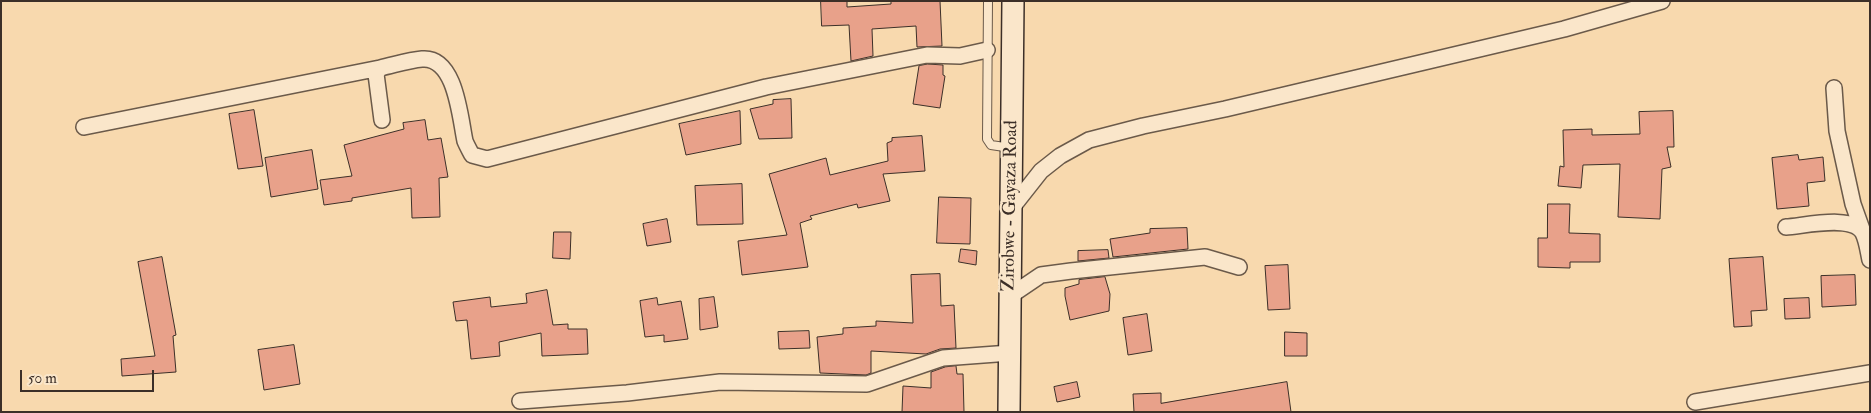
<!DOCTYPE html>
<html>
<head>
<meta charset="utf-8">
<style>
	body { margin:0 }
	#map { position:relative; width:1871px; height:413px; overflow:hidden; background:#f8d9ae; font-family:"IM FELL Double Pica",serif }
	canvas { display:block }
	.frame { position:absolute; inset:0; border:2px solid #3c2f28; pointer-events:none }
	.scale { position:absolute; left:20px; top:370px; width:134px; height:22px; box-sizing:border-box; border:2px solid #3c2f28; border-top:0; padding-left:6px; font-size:15px; line-height:18px; white-space:nowrap; color:#3c2f28; -webkit-text-stroke:4px #fae6ca; paint-order:stroke }
</style>
</head>
<body>
<div id="map">
<canvas width="1871" height="413"></canvas>
<div class="frame"></div>
<div class="scale">50 m</div>
</div>
<script>
const g = document.querySelector('canvas').getContext('2d');
g.lineJoin = 'round';
function fill(path, color) {
  g.fillStyle = color;
  g.fill(path, 'evenodd');
}
function strokePath(path, color, width, dash) {
  g.strokeStyle = color;
  g.lineWidth = width;
  g.lineCap = dash ? 'butt' : 'round';
  g.setLineDash(dash || []);
  g.stroke(path);
}
function drawText(font, color, halo, rows, align = 'center') {
  g.font = font + ' "IM FELL Double Pica",serif';
  g.lineWidth = 4.5;
  g.setLineDash([]);
  g.textBaseline = 'middle';
  g.strokeStyle = halo;
  g.fillStyle = color;
  for (const [text, x, y, turn = 0] of rows) {
    g.save();
    g.translate(x, y);
    g.rotate((+turn || 0) * Math.PI / 180);
    g.textAlign = isNaN(turn) ? turn : align;
    if (halo) g.strokeText(text, 0, 0);
    g.fillText(text, 0, 0);
    g.restore();
  }
}
const building = new Path2D(`
	M821 1H847V7L891 4V1H940L942 46 917 47 916 26 872 29 873 56 851 61 849 25 822 26Z
	M928 64 943 65V75L945 76 940 108 913 104 919 66Z
	M791 99 792 138 759 139 750 109 773 104V100Z
	M254 110 263 166 238 169 229 114Z
	M740 111 741 144 686 155 679 124Z
	M1673 111 1674 147H1667L1671 167 1662 169 1660 219 1618 217 1620 164 1583 165 1581 188 1558 186 1560 166 1564 167 1563 130 1592 129V135L1640 134 1639 112Z
	M425 120 428 140 441 138 448 177 439 178 440 217 412 218 411 188 352 198V201L324 205 320 180 352 176 344 145 404 129 403 123Z
	M922 136 925 171 883 174 890 201 858 208 857 204 810 216 812 219 800 223 808 267 742 275 738 241 787 235 769 174 826 158 830 175 888 161 887 143 892 141V138Z
	M312 150 318 189 271 197 265 158Z
	M1798 155 1799 160 1823 157 1825 181 1807 183 1809 206 1777 209 1772 158Z
	M742 184 743 224 697 225 695 186Z
	M939 197 971 198 970 244 937 243Z
	M1548 204H1570L1569 233 1600 234V262H1570V268L1538 267V238H1547Z
	M667 219 671 242 647 246 643 224Z
	M1187 228 1188 249 1113 257 1110 239 1150 233V229Z
	M554 232H571L570 259 553 258Z
	M961 249 977 251 976 265 959 262Z
	M1108 250 1109 258 1078 261V251Z
	M162 257 176 335 173 336 176 372 122 376 121 359 155 356 138 262Z
	M1763 257 1767 310 1751 311 1752 326 1734 327 1729 259Z
	M1288 265 1290 309 1268 310 1265 266Z
	M940 274 941 306 954 305 956 348 940 349 926 354 871 351V373L866 375 820 373 817 337 843 334V328L876 326V321L913 323 911 275Z
	M1855 275 1856 305 1822 307 1821 276Z
	M1105 277 1110 294 1109 311 1070 320 1065 296V288L1079 284V280Z
	M547 290 553 325 568 324V329H587L588 354 542 356 541 333 499 342 500 356 471 359 467 320 456 321 453 302 490 297 491 307 527 303 526 294Z
	M714 297 718 327 700 330 699 299Z
	M657 298 658 305 681 301 688 339 664 342V335L645 337 640 301Z
	M1809 298 1810 318 1785 319 1784 299Z
	M1147 314 1152 351 1128 355 1123 318Z
	M809 331 810 348 779 349 778 332Z
	M1285 332 1307 333V356H1285Z
	M294 345 300 384 264 390 258 350Z
	M956 366 957 374H963L964 412H902L903 386 931 388V372L945 367Z
	M1077 382 1080 397 1057 402 1054 387Z
	M1287 382 1291 412H1134L1133 394 1161 393V403Z`);
fill(building, '#e8a18a');
strokePath(building, '#3c2f28', 1);
const lane = new Path2D(`
	M988 1 987 139 991 145 1011 148`);
const street = new Path2D(`
	M1834 88 1837 131 1853 204 1863 232
	M382 120 376 74 380 68C394 65 409 60 422 59 456 56 460 118 465 141 467 146 470 151 472 155L487 159 766 87 927 55 960 56 987 50
	M84 127 380 68
	M1011 209 1041 171 1060 156 1089 140 1143 126 1225 109 1564 29 1662 1
	M1786 227C1804 226 1853 214 1863 233 1867 241 1868 251 1870 260
	M1010 296 1041 275 1071 271 1205 257 1239 267
	M520 401 627 393 720 382 867 384 943 358 1010 353
	M1695 402 1870 373`);
const secondary = new Path2D(`
	M1009 412 1013 1`);
strokePath(lane, '#6b5a4a', 10);
strokePath(street, '#6b5a4a', 18);
strokePath(secondary, '#3c2f28', 24);
strokePath(lane, '#fae6ca', 8);
strokePath(street, '#fae6ca', 15);
strokePath(secondary, '#fae6ca', 21);
drawText('18px', '#3c2f28', '#fae6ca', [
	["Zirobwe - Gayaza Road",1011,206,-89]
]);
</script>
</body>
</html>
